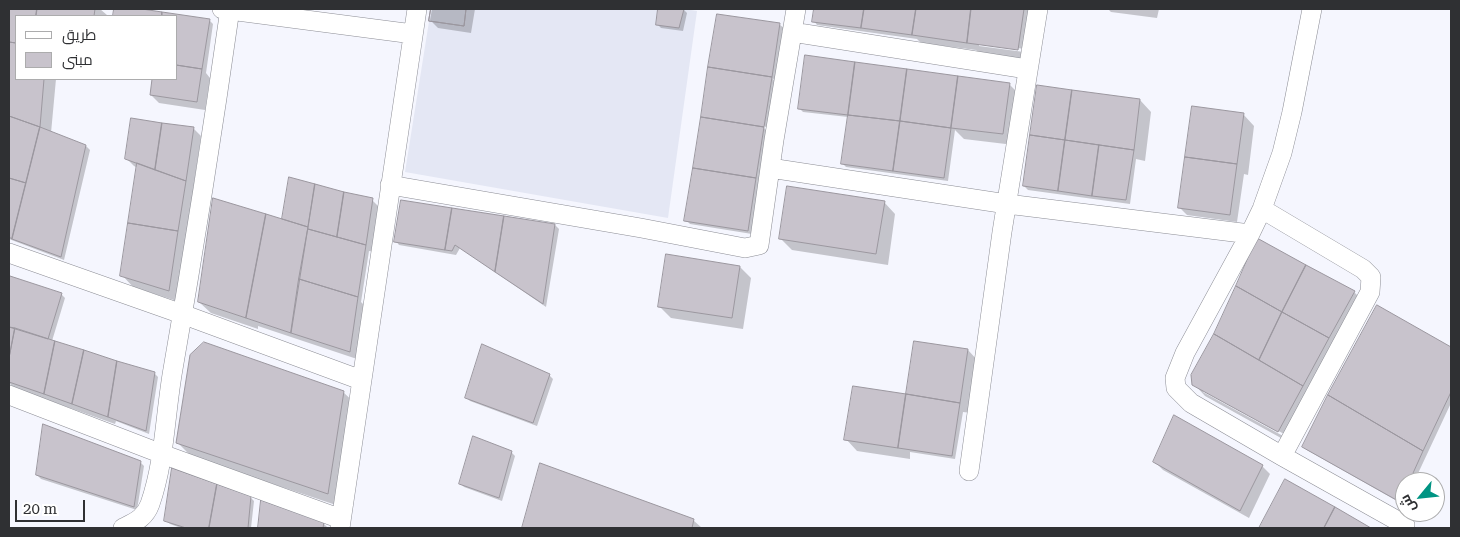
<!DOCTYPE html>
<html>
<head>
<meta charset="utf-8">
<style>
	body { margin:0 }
	#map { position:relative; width:1460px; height:537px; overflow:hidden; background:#f5f6fe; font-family:"Roboto Serif",Cairo,serif }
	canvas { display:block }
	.frame { position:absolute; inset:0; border:10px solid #2f3033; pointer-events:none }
	.legend { position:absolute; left:15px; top:15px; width:162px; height:65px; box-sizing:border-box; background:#fff; border:1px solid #acacad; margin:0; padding:6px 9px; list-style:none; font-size:15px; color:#2f3033 }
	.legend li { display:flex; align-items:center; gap:10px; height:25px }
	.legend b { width:25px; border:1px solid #acacad }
	.north { position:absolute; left:1395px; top:472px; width:50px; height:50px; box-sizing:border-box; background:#fff; border:1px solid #acacad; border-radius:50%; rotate:242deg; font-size:14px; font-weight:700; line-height:20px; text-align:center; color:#2f3033 }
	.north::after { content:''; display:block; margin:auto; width:18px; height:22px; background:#009483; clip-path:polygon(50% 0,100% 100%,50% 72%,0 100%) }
	.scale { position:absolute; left:15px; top:500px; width:70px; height:22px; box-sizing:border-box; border:2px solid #2f3033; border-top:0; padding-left:6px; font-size:15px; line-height:18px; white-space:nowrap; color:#2f3033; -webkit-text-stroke:4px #fff; paint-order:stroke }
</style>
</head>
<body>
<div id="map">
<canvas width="1460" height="537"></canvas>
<div class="frame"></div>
<ul class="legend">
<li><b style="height:6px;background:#fff"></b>طريق</li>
<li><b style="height:14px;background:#c8c3cc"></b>مبنى</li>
</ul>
<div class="north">ش</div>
<div class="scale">20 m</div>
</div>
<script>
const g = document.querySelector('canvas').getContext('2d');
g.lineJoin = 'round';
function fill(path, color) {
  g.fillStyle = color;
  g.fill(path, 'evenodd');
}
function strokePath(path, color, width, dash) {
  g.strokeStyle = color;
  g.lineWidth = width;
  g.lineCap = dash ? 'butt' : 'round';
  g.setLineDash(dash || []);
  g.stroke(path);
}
fill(new Path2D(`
	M431 9H685L697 11 668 218 405 172Z`), '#e4e7f4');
fill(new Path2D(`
	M9 9H100L107 15 106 16H16V79H56L51 133 86 146 90 150 64 260 9 239Z
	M115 9H134L209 20 213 24 206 73 210 78 205 110 159 103 151 95 153 79H176V16H114Z
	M432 9H475L471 33 438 28 430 20Z
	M660 9H683L687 13 683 31 661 28 657 24Z
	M815 9H1032L1030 61 980 54 976 50 921 43 917 39 817 25 814 21ZM979 43 1025 49 1024 52 979 46Z
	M1108 9H1159L1157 18 1111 12Z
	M718 15 780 25 784 28 775 80 772 78 783 89 775 137 761 122 759 123 773 137 752 234 690 224 686 220Z
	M1009 84 1021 96 1014 145 964 139 955 130 948 181 846 167 842 163 848 117 803 112 799 108Z
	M1038 86 1140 100 1151 112 1145 161 1136 159 1130 204 1028 190 1024 186Z
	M1243 114 1254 126 1248 175 1244 174 1237 222 1187 215 1179 207Z
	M193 128 201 136 193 191 196 194 180 302 133 287 122 275 138 168 134 166 126 158Z
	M290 179 372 200 380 208 374 252 369 251 361 302 365 306 357 359 258 326V329L211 313 199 302 286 222Z
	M884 202 895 214 888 265 792 250 781 239Z
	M555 225 559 229 546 307 460 248 456 255 399 245 396 241Z
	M1258 239 1354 292 1358 296 1306 391 1314 398 1290 443 1205 396 1194 384ZM1203 389 1284 434 1283 436 1203 392Z
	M740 267 751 278 743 329 671 318 659 306Z
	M9 277 61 294 65 298 52 341 154 373 158 377 149 434 116 421 115 424 14 388 9 383Z
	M1377 306 1451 348V403L1414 482H1405V502L1404 505 1307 450 1303 446Z
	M968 350 979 362 971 413 963 412 955 459 910 452V459L857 451 846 439Z
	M549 375 553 379 537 426 470 401 466 397Z
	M343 392 358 406 342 507 192 457 177 442Z
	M511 452 515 456 502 501 464 487 460 483Z
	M140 462 144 466 137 510 41 479 37 475Z
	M1155 462 1262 466 1270 474 1249 518 1163 470Z
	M541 464 693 520 702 528H523Z
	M1286 480 1368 528H1261Z
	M250 497 254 501 251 528H181L170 524 166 520Z
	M262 501 323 523 327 527V528H260Z`), '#0003');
const building = new Path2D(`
	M9 9H37L36 16H16V43L9 42Z
	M37 9H95L94 16H36Z
	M114 9H142L162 12V16H113Z
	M431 9H466L464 26 429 21Z
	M431 9H466L464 26 429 21Z
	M658 9H684L679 28 656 25Z
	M814 9H864L861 28 812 22Z
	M864 9H916L912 35 861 28Z
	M916 9H971L967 43 912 35Z
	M971 9H1024L1018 50 967 43Z
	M162 12 210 19 202 69 176 65V16H162Z
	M717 14 780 23 772 77 708 67Z
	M9 42 16 43V79H44L40 127 9 116Z
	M805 55 855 62 848 115 798 109Z
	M855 62 907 69 900 121 848 115Z
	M176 65 202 69 197 102 150 95 152 79H176Z
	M708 67 772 77 764 127 701 117Z
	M907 69 958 76 951 128 900 121Z
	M958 76 1010 83 1003 134 951 128Z
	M1037 85 1072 90 1065 140 1030 135Z
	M1072 90 1140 99 1134 150 1065 140Z
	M1192 106 1244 113 1237 164 1185 157Z
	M848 115 900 121 893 171 841 164Z
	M9 116 40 127 26 183 9 178Z
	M701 117 764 127 756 178 693 168Z
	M131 118 162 123 155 170 125 159Z
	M900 121 951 128 944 178 893 171Z
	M162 123 194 127 186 181 155 170Z
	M40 127 86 145 61 257 12 239Z
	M1030 135 1065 140 1058 191 1023 186Z
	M1065 140 1099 145 1092 196 1058 191Z
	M1099 145 1134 150 1126 200 1092 196Z
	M1185 157 1237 164 1230 215 1178 208Z
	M137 163 186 181 178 231 128 223Z
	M693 168 756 178 748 231 684 221Z
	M289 177 315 184 308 227 282 219Z
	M9 178 26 183 12 239 9 237Z
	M315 184 344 192 337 237 308 229Z
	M787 186 885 201 876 254 779 239Z
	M344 192 373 198 366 245 337 237Z
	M213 198 266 214 246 318 198 302Z
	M401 200 452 208 445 250 394 242Z
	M452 208 504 216 495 272 455 245 452 251 445 250Z
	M266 214 308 227 291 333 246 318Z
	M504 216 555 224 543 304 495 272Z
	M128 223 178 231 169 291 120 276Z
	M308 229 366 245 358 297 299 279Z
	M1257 238 1306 265 1282 312 1236 286Z
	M666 254 740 266 732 318 658 307Z
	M1306 265 1355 291 1329 338 1282 312Z
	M10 276 62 293 48 339 9 327V281Z
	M299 279 358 297 350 352 291 333Z
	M1236 286 1282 312 1259 360 1214 334Z
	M1377 305 1451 347V392L1423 451 1328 395Z
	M1282 312 1329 338 1303 386 1259 360Z
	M9 327 15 328 9 358Z
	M15 328 55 341 44 394 9 382V358Z
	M1214 334 1303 386 1278 432 1192 385 1191 375Z
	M55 341 84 350 72 404 44 394Z
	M914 341 968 349 960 403 906 394Z
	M204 342 344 391 328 494 176 443 190 355Z
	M482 344 550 374 533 423 465 398Z
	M84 350 117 361 108 417 72 404Z
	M117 361 155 372 146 431 108 417Z
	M853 386 906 394 898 448 844 440Z
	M906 394 960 403 952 456 898 448Z
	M1328 395 1423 451 1409 482H1405V490L1400 502 1302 447Z
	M1174 415 1263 465 1240 511 1153 462Z
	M43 424 141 461 134 507 36 475Z
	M473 436 512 451 499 498 459 484Z
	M540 463 694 519 692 528H522Z
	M172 468 217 484 209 528H186L164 521Z
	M1285 479 1335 507 1324 528H1259Z
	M217 484 251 496 248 528H209Z
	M261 500 324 522 323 528H258Z
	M1335 507 1371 528H1324Z`);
fill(building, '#c8c3cc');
strokePath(building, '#9b979f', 1);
const minor = new Path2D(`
	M222 9 413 34
	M1312 9 1292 112 1282 153 1262 209 1250 234 1185 353 1175 378 1176 388 1191 403 1282 456 1405 525
	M792 32 1027 69
	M770 168 1007 204 1250 234
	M390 185 641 228 745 248 759 245 774 140 796 9
	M1262 209 1363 269 1371 277 1370 292 1282 456
	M9 253 182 314 361 380
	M9 395 162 454 341 519
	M969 471 1002 232 1038 9
	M123 528C135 522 145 518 150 504 165 461 165 414 173 369 194 249 213 129 230 9
	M340 528 417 9`);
strokePath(minor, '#8c8d95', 20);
strokePath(minor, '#fff', 19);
</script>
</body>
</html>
